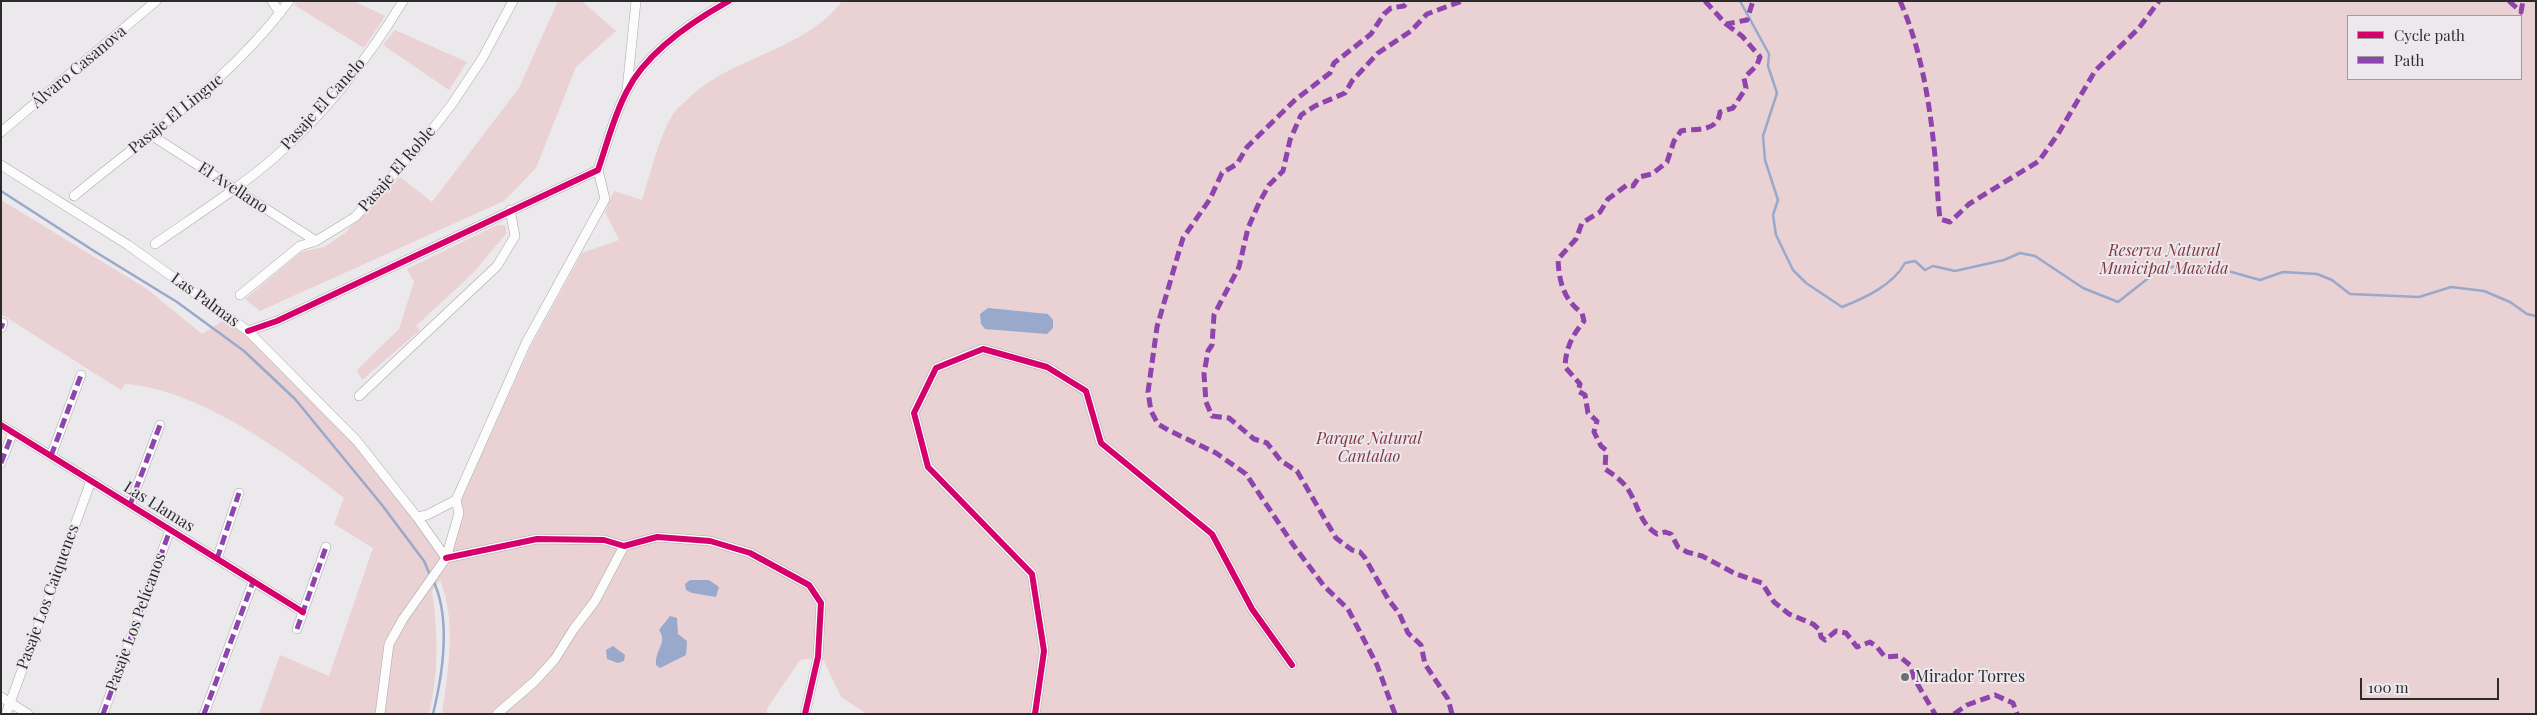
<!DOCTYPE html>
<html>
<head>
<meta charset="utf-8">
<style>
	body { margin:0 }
	#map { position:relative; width:2537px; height:715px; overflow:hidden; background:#ebe9ec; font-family:"Playfair Display",serif }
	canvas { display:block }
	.frame { position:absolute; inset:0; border:2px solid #2c2b2c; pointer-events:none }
	.legend { position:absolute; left:2347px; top:15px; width:175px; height:65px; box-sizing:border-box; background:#ece8ed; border:1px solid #9f9ca0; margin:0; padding:6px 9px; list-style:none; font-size:15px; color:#2c2b2c }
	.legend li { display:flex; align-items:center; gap:10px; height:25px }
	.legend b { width:25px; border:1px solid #9f9ca0 }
	.scale { position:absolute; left:2360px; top:678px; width:139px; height:22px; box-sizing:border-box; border:2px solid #2c2b2c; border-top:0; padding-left:6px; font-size:15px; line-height:18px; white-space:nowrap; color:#2c2b2c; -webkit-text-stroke:4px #ece8ed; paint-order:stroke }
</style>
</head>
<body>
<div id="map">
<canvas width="2537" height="715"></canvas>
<div class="frame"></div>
<ul class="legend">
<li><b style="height:6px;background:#d6006c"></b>Cycle path</li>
<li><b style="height:6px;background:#8e44ad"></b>Path</li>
</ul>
<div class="scale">100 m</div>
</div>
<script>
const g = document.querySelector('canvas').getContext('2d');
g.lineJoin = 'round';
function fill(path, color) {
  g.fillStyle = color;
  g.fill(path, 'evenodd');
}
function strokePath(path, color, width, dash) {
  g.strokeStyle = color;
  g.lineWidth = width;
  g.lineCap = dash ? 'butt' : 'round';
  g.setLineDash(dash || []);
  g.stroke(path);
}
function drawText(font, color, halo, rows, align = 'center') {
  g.font = font + ' "Playfair Display",serif';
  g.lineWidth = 4;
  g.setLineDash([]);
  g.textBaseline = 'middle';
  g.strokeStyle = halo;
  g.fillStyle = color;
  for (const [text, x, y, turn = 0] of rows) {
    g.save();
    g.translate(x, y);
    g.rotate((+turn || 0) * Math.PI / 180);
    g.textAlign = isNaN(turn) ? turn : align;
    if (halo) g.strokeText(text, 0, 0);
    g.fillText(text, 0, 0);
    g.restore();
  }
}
fill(new Path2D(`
	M297 1H354L385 16 364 48 294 5Z
	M558 1H582L616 31 576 67 536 168 504 201 260 311 245 299 301 252 324 247 345 233 400 177 432 202 519 88Z
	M842 1H2536V714H867L841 697 822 657 800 660 768 707 766 714H442C448 670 457 622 440 580L432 591C438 631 439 674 429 714H259L280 655 329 676 373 548 334 524 344 498C288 454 197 388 125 384L121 390 1 314V200L147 289 202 334 229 317 353 441 413 513 448 567 462 498 530 348 582 253 619 240 605 212 614 191 642 200C651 172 658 139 673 114 677 108 684 103 689 98 731 57 808 49 842 1ZM2348 16H2521V79H2348Z
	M395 30 467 62 449 90 383 45Z
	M497 225 506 226V234L473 273 416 326 420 330 362 380 357 370 399 329 414 282 407 269Z`), '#ead1d4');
fill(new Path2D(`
	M988 308 1048 314 1053 320V328L1047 334 985 329 981 324 980 314Z
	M690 580H709L719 587 716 597 692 593 686 590 685 584Z
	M670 616 677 618 678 634 687 641 686 655 660 668 656 665C655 649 668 643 659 630Z
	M613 646 625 655 624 661 618 663 607 659 606 650Z`), '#98a9cb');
strokePath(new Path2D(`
	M1740 1 1769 54 1768 66 1777 93 1763 136 1765 160 1778 200 1773 215 1776 235 1793 270 1806 283 1842 307C1865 298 1893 285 1905 263L1915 261 1925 270 1933 266 1955 271 2004 260 2020 253 2035 256 2083 288 2118 302 2160 269 2178 266H2210L2260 280 2283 272 2317 274 2332 280 2350 294 2419 297 2451 287 2484 291 2510 302 2527 314 2536 316
	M1 191 94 251 177 302 244 351 295 399 382 505 424 561 430 575
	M433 580C451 618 443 673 433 714`), '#98a9cb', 2.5);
const minor = new Path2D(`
	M272 1 280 13
	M627 90 636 1
	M1 132 156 1
	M151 135 316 241
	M1 165 128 245 248 331 357 441 417 517 446 558
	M74 196C150 133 229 82 289 1
	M155 244C195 216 238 189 275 157 326 113 368 59 403 1
	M240 295 300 246 316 241 355 217 418 148 452 104 482 59 513 1
	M1 328 3 323
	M248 331 277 321 598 170C607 144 614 115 627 91 646 53 693 21 729 1
	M359 396 497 266 515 236 510 210
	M1 425 303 612
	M51 456 81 375
	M1 463 13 432
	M130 505 160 425
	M417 517 427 515 456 500 526 343 605 199 598 170
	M446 558 537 539 604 540 624 546 657 537 710 541 750 553 809 585 821 603 818 657 805 714
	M217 559 239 493
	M297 629 326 547
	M1 697 28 714
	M6 714 91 481
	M103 714 170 530
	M204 714 253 582
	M380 714 389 644 403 619 446 558 459 513 456 500
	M497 714 535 681 555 659 573 630 595 601 624 546
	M1035 714 1044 651 1032 574 928 467 914 413 936 368 983 349 1047 367 1086 391 1101 443 1212 534 1252 609 1292 665`);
strokePath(minor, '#a9a8aa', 10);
strokePath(minor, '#fcfcfc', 9);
strokePath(new Path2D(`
	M1705 1 1726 24 1747 20 1753 1
	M1900 1C1920 46 1929 98 1934 147 1937 171 1937 195 1940 219L1950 222 1969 204 2039 161 2058 134 2095 71 2139 28 2159 1
	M2509 1 2521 12 2523 1
	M1726 24 1742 36 1760 57 1757 65 1744 78 1746 88 1733 108 1720 112C1718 133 1695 128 1681 131L1674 141 1667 162 1652 174 1639 177 1633 186 1627 185 1608 199 1600 212 1582 223 1576 239 1558 259C1559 281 1563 299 1582 313L1584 321C1572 336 1566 347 1565 367L1580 384 1578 391 1585 395 1588 413 1597 421 1594 432 1601 446 1606 450 1605 469C1614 475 1623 481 1629 491 1639 507 1640 524 1657 534L1665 532 1671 534 1678 547 1687 552 1702 556 1736 574 1762 583 1774 602 1789 614 1813 624 1820 630 1821 637 1825 640 1836 631 1846 633 1857 647 1870 642 1877 647 1885 657 1899 656 1911 666 1914 678 1935 714
	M1 328 3 323
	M51 456 81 375
	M1 463 13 432
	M130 505 160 425
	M217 559 239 493
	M297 629 326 547
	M103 714 170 530
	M204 714 253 582
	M1395 714 1377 665 1348 609 1324 586 1294 546 1246 474 1216 453 1168 430 1158 424 1151 411 1148 392 1157 327 1180 248 1183 238 1210 199 1222 173 1237 164 1247 147 1295 100 1330 73 1334 63 1371 34 1384 14 1391 8 1404 6 1408 1
	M1452 714 1448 699 1425 664 1421 645 1408 633 1399 613 1388 599 1365 558 1360 552 1352 550 1336 538 1297 471 1281 461 1267 443 1254 439 1229 418 1212 416 1206 402 1204 374 1208 351 1212 345 1214 315 1239 267 1248 228 1259 203 1269 185 1283 171 1290 140 1301 115 1315 106 1345 93 1352 81 1378 53 1411 31 1427 14 1462 1
	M1954 714 1967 705 1995 695 2013 703 2017 714`), '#8e44ad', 5, [10, 5]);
strokePath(new Path2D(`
	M248 331 277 321 598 170C607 144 614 115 627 91 646 53 693 21 729 1
	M1 425 303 612
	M446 558 537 539 604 540 624 546 657 537 710 541 750 553 809 585 821 603 818 657 805 714
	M1035 714 1044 651 1032 574 928 467 914 413 936 368 983 349 1047 367 1086 391 1101 443 1212 534 1252 609 1292 665`), '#d6006c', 6);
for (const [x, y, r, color] of [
	[1905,677,5,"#6f6e6f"]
]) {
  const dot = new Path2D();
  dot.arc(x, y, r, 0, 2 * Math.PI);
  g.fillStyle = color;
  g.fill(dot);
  strokePath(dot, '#ece8ed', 2);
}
drawText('16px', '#2c2b2c', '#ece8ed', [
	["Álvaro Casanova",79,67,-40],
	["Pasaje El Canelo",323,104,-48],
	["Pasaje El Lingue",176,114,-39],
	["Pasaje El Roble",397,169,-49],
	["El Avellano",233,188,33],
	["Las Palmas",205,300,36],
	["Las Llamas",159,507,32],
	["Pasaje Los Caiquenes",48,597,-70],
	["Pasaje Los Pelícanos",136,622,-70]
]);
drawText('italic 16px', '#843541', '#ece8ed', [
	["Reserva Natural",2164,251],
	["Municipal Mawida",2164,269],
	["Parque Natural",1369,439],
	["Cantalao",1369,457]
]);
drawText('16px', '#2c2b2c', '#ece8ed', [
	["Mirador Torres",1915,677]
], 'left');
</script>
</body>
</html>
